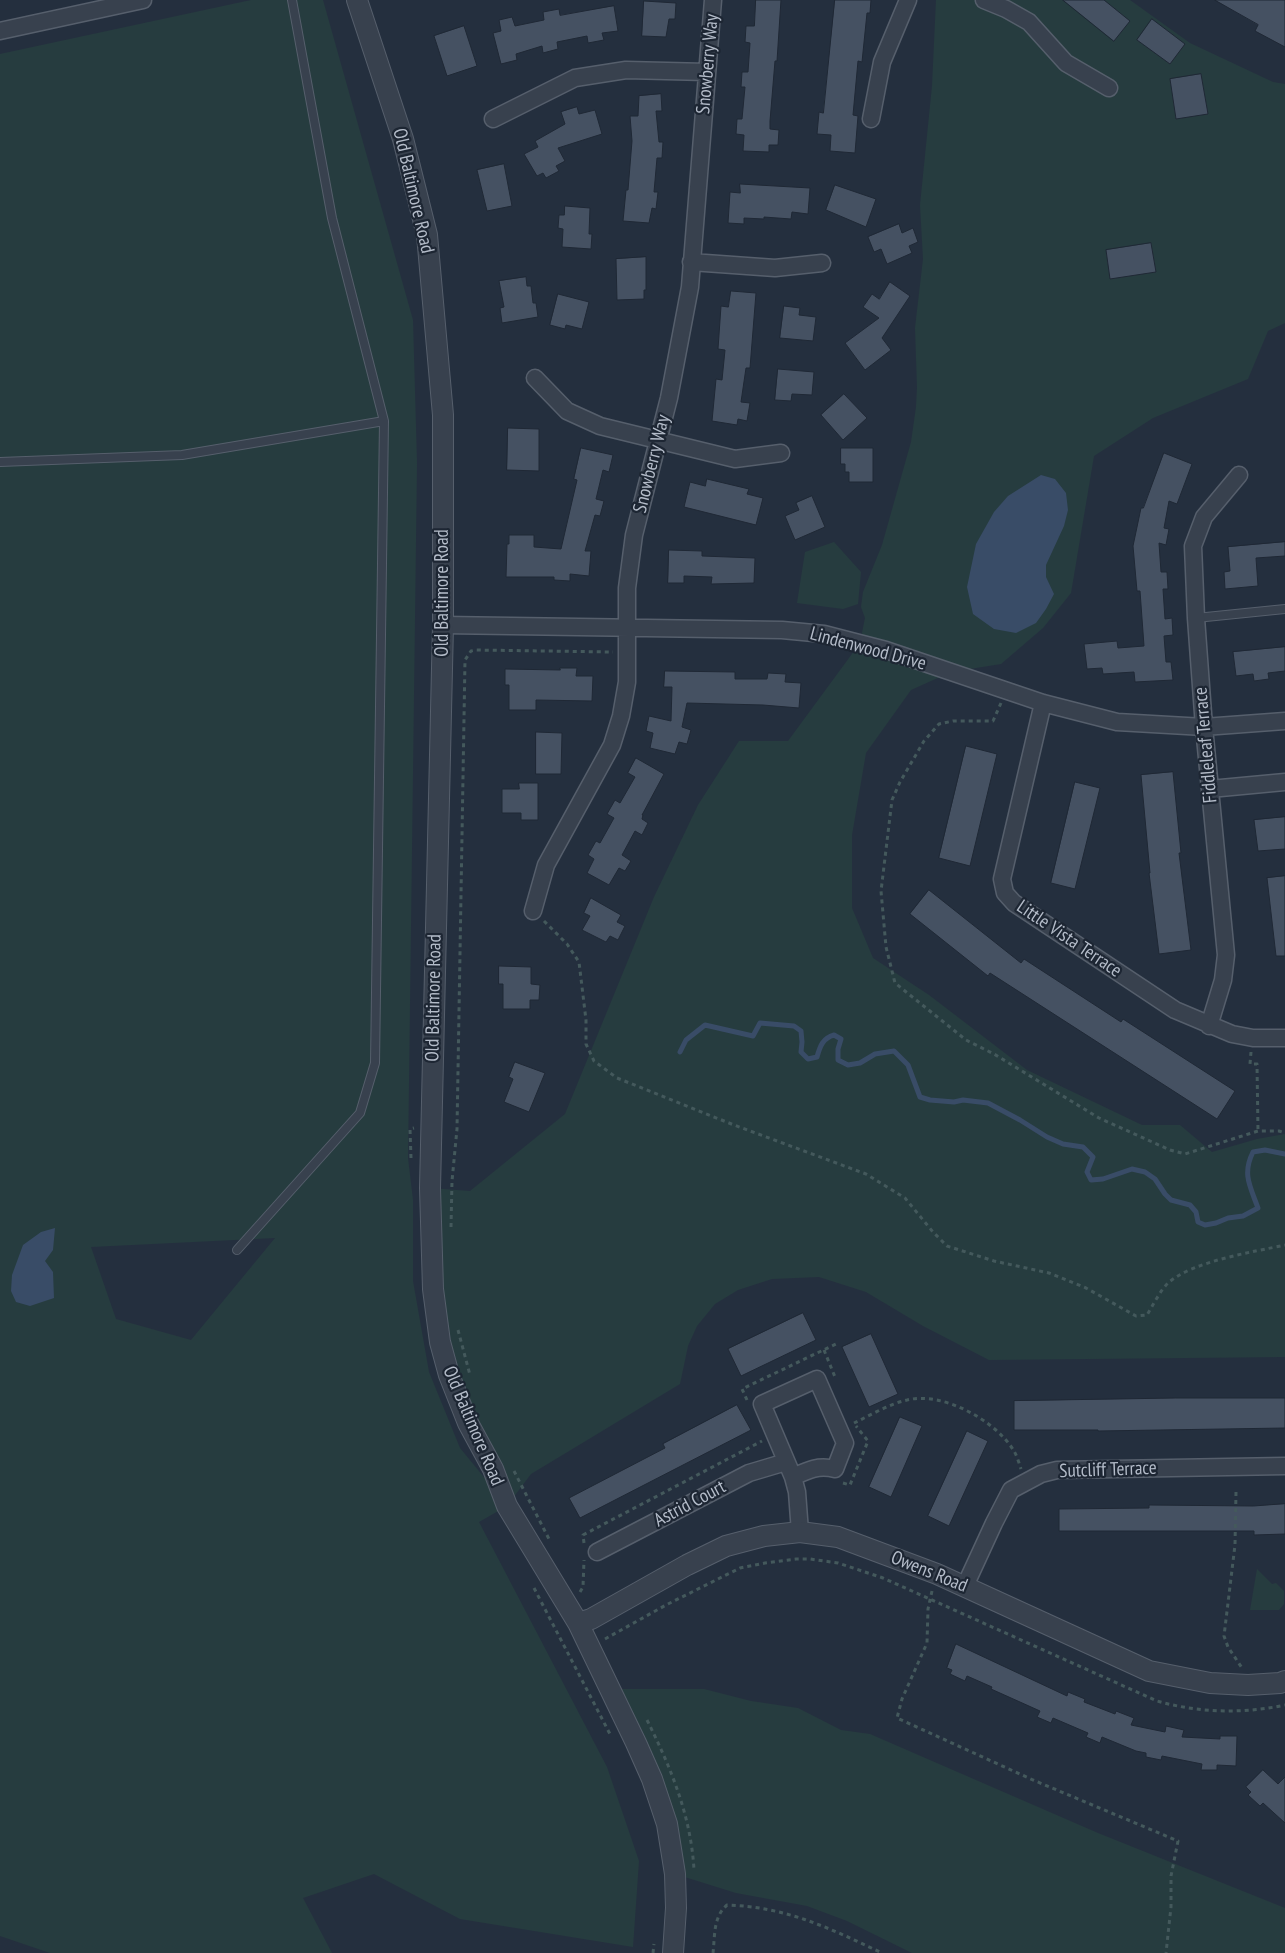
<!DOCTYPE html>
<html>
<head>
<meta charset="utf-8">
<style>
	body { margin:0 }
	canvas { display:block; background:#242f3e }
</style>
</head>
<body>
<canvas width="1285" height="1953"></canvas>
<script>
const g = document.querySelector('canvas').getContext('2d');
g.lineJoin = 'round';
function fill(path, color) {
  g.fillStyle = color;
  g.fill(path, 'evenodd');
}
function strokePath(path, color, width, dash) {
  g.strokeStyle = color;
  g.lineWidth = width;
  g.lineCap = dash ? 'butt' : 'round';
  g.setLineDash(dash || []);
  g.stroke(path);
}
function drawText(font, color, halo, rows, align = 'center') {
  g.font = font + ' "PT Sans Narrow",sans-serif';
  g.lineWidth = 4.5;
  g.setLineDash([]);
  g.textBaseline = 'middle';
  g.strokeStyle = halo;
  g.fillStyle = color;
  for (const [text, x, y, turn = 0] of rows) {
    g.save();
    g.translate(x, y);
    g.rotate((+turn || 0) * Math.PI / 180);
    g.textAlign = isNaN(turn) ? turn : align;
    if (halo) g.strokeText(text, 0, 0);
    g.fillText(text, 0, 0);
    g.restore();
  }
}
fill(new Path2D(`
	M251 0H323L413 320 417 463 408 1158 413 1200V1281L429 1372 460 1448 506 1504 449 1375 430 1188 470 1191 565 1114 654 897 698 805 739 741H788L860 643 865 618 861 607 863 592 882 545 911 442 916 407 917 387 915 328 923 259 920 205 932 86 936 0H1130L1190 43 1273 82 1285 84V323L1268 331 1248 379 1153 418 1094 456 1071 593 1043 628 1001 664 951 672 911 690 866 753 852 835V908L873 958 929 995 1027 1070 1142 1125H1180L1212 1152 1257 1139 1285 1134V1357L989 1360 923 1326 866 1292 819 1277 772 1279 738 1290 715 1304 697 1326 688 1346 680 1384 531 1474 507 1506 479 1522 607 1767 639 1861 633 1947 460 1919 374 1874 303 1898 332 1953H50L0 1936V54ZM275 1238 191 1340 116 1319 91 1247Z
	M834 542 861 572 858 604 843 609 797 603 805 552Z
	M1257 1569 1272 1584 1276 1583 1284 1591V1604L1279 1610H1250Z
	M609 1689H704L751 1701 798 1708 841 1730 870 1734 1098 1833 1285 1908V1953H912L847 1921 807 1906 736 1893 675 1874 667 1824Z`), '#263c3f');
fill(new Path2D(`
	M1041 475 1055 479 1066 493 1068 510 1064 526 1046 565V577L1054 594 1046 609 1036 623 1016 633 994 629 973 614 967 587 976 544 994 512 1008 496Z
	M55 1228 53 1250 45 1261 53 1272 54 1298 30 1306 16 1302 11 1291 12 1275 23 1245 41 1232Z`), '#394c67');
strokePath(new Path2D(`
	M680 1052 686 1040 705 1025 753 1036 760 1023 794 1026 801 1031 802 1042 801 1052 808 1059 817 1057C820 1046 823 1038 834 1035L841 1039 838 1049V1060L848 1065 860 1063 875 1054 894 1051 908 1065 920 1097 930 1100 954 1102 963 1100 988 1103 1020 1120 1047 1137 1063 1144 1083 1147 1093 1157 1087 1172 1091 1180 1103 1179 1132 1169 1145 1172 1155 1179 1165 1194 1171 1200 1190 1205 1196 1212 1198 1222 1205 1225 1216 1223 1228 1218 1243 1216 1258 1208C1250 1186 1242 1174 1253 1152L1265 1150 1285 1154`), '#394c67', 5);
const building = new Path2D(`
	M756 0H781L777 61H775L770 121V129L779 130 778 145H769V152L743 151 744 135 736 134 737 119H742L745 87H741L742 72H748L750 43 745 42 746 26H754Z
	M835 0H871L870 13H867L862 62 858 61 853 115 858 116 855 153 830 151 831 135 817 134 819 112 823 113Z
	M1063 0H1104L1130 21 1114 41Z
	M1215 0H1285V47L1255 31 1258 25Z
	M644 1 676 3 675 19H669L666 37 642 36Z
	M614 6 618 31 602 33 604 40 588 43 587 36 557 42 558 49 543 53 542 46 516 54 517 60 501 64 493 33 501 31 499 20 512 17 515 26 544 20 543 12 559 9 560 15Z
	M1152 19 1185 44 1170 64 1137 40Z
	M464 26 477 66 447 76 434 36Z
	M1201 74 1208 114 1176 119 1170 79Z
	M661 94 662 111H656L659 142H663L662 158H657L654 192H658L656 209 652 208 649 223 623 221 626 190H628L632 141 630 116H638L639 96Z
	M577 107 579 114 595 110 602 134 558 148 565 161 556 166 559 171 546 178 543 173 537 176 524 154 538 147 535 141 565 124 561 112Z
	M504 164 512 206 487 211 477 170Z
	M740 184 810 188 808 214 792 212 791 219 764 217V219L744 218V224L728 223 730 192 740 193Z
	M835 185 876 199 866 227 826 210Z
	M565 206 590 208 589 234H592L591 249 562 247 563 229 558 228 559 215H564Z
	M899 224 902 233 913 228 918 242 909 246 912 253 887 264 881 249 874 252 868 237Z
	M1151 243 1156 272 1110 279 1106 250Z
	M646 257V290H644V299L617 300 616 259Z
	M526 277 527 286H531L533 303H536L538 317 502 323 500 308 504 307 499 281Z
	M890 282 910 296 882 338 891 350 865 370 845 343 879 318 863 307 872 294 879 299Z
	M731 291 756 293 750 368H746L741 402 750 403 747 421 738 419 737 425 712 421 716 379 722 380 725 350 718 349 721 306 728 307Z
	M558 294 589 302 582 329 566 325 565 329 550 325Z
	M784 306 800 308 799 315 816 317 813 341 780 338Z
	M778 369 814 372 812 395 792 394 791 401 775 400Z
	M844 394 867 418 843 440 821 415Z
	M508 428 539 429V471L507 470Z
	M581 448 613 455 609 472 603 470 596 499 604 501 600 516 595 515 585 551H591L589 576 570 574V581L554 580V577H506L507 544H509V535H534V547L561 549 577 480 574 479Z
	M841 448H873V482H849V472H845V464H841Z
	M1164 453 1192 464 1177 504 1169 501 1164 528 1169 529 1166 545 1159 543 1161 572H1167L1168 589H1163L1165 619 1172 618 1173 635 1164 636 1166 662H1171L1173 680 1135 682 1134 672 1103 674 1102 668 1087 669 1084 644 1117 641 1118 648 1144 646 1140 591H1137L1133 546 1141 508H1143Z
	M707 479 749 489 747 494 763 498 756 525 684 507 690 482 705 486Z
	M812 496 825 527 795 540 785 516 799 510 796 503Z
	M1285 542V556L1256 558 1258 586 1225 589 1224 572 1230 571 1228 547Z
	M669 550 702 551V556L755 558 754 583 711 584 712 577 684 576V583H668Z
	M1285 647V671L1268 673 1269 679 1254 681 1253 674 1236 676 1233 652Z
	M560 668H577L576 676H593L592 701 536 700V710H509V685H505V669L560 670Z
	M665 671 735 672V679H767L768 673 786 674 785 682 801 683 799 708 763 705 687 703 682 727 691 730 687 744 679 742 675 754 650 748 653 733 646 731 649 716 671 721 672 687H664Z
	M536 732 562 733 561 774H536Z
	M966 746 997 754 970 866 939 858Z
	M636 758 664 774 642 815H643L642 819 648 823 642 835 635 831 622 855 631 861 625 871 619 868 609 885 587 873 594 859 588 855 596 841 600 843 614 818 607 814 615 800 620 803 635 777 628 773Z
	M1173 772 1181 853H1179L1191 950 1159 954 1149 873H1150L1141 775Z
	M1075 782 1100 788 1075 889 1051 883Z
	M519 783H538V820H521V813H502V789H519Z
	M1285 817V849L1258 851 1254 820Z
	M1285 876V956H1276L1267 878Z
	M929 890 1021 963 1024 959 1121 1022 1123 1019 1235 1091 1217 1119 990 973 988 976 910 914Z
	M591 898 621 915 617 922 625 926 618 940 610 936 606 942 582 930 590 916 584 913Z
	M499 966 531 967V984L540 985 539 1000H530V1009H503V984H499Z
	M515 1062 545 1073 529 1112 504 1102 513 1079 509 1077Z
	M803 1313 816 1340 741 1376 728 1349Z
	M871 1334 898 1394 869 1407 842 1347Z
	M1176 1398H1285V1428L1098 1431V1430H1014V1401Z
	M737 1405 751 1430 580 1518 569 1498 665 1448 663 1444Z
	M900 1417 922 1426 891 1497 869 1487Z
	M967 1431 988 1441 949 1526 928 1516Z
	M1285 1504V1534L1254 1535V1531H1059V1509L1149 1508V1505L1253 1506Z
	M956 1644 1067 1696 1068 1692 1085 1699 1084 1702 1115 1714 1116 1711 1134 1718 1131 1725 1165 1732 1166 1726 1184 1730 1182 1737 1220 1739V1736H1237L1236 1766 1217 1765V1770H1201L1202 1764 1162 1756 1161 1760 1146 1757V1753L1136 1751 1102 1737 1100 1743 1086 1737 1088 1733 1053 1718 1051 1723 1037 1717 1040 1711 991 1689 992 1687 967 1676 965 1681 950 1674 952 1670 947 1668Z
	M1263 1770 1278 1784 1285 1777V1823L1263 1803 1260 1806 1248 1795 1251 1792 1246 1787Z`);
fill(building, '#455162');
strokePath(building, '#1f2835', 1);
const service = new Path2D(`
	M0 462 182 455 384 421
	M1196 618 1285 609
	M237 1250 360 1113 375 1063 384 421 332 218 292 0`);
const minor = new Path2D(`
	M984 0 1006 9 1029 22 1066 63 1109 88
	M0 31 143 0
	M493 119 575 78 626 70 707 72
	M871 119 882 62 908 0
	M691 262 775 268 822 263
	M535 378 567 411 600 426 735 459 781 453
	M443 625 782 630 824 634 886 650 1043 703 1117 722 1204 727 1285 721
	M1043 703 1002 879 1005 893 1014 903 1175 1010 1232 1034 1253 1038H1285
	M1210 789 1285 782
	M533 911 546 865 612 745 621 716 627 682V588L634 535 669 398 690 287 713 0
	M1209 1026 1223 980 1226 955 1204 727 1196 618 1193 546 1204 517 1239 475
	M793 1477C808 1470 818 1465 835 1469L845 1443 817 1379 762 1404 793 1477 797 1492 800 1532
	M597 1552 749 1473 786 1462
	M965 1586 994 1523 1011 1490 1041 1474 1057 1470 1285 1466`);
const tertiary = new Path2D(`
	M357 0 403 139 427 235 443 415V625L430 1188 433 1289 440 1342 449 1375 468 1423 493 1469 507 1506 578 1623 636 1743 652 1779 667 1824 675 1874 676 1908 673 1953
	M578 1623 591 1619 687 1565 726 1546 764 1536 800 1532 838 1537 937 1574 1149 1671 1210 1683 1248 1685 1280 1683 1285 1681`);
strokePath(service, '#565f6c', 10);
strokePath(minor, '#565f6c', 19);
strokePath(tertiary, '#565f6c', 22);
strokePath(new Path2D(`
	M1001 703 993 721H953L939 724 924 741 900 782 892 800 881 891 886 947 895 983 966 1040 994 1054 1099 1118 1170 1150 1185 1154 1258 1131H1279L1285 1133
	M544 921 567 944 579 962 586 1020V1044L594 1061 617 1078 734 1125 866 1174 905 1198 933 1232 947 1246 994 1261 1049 1273 1086 1288 1136 1316 1147 1315C1153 1305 1160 1291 1168 1283 1193 1261 1253 1252 1285 1245
	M1251 1052 1250 1064H1257L1258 1131
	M411 1158 410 1129 414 1128
	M451 1227 452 1181 457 1129 465 660 471 651 476 650 613 652
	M458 1330 470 1375
	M824 1350 835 1377
	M747 1400 742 1389 838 1343
	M854 1423C871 1415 889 1404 907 1400 943 1391 996 1421 1014 1451 1017 1456 1019 1463 1021 1469
	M514 1471 549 1539
	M843 1483 850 1485 868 1441 856 1426
	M1236 1492 1235 1545 1224 1636 1228 1647 1242 1668
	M584 1543 583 1535 762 1441
	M534 1588 611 1736
	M932 1591 928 1609 927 1643 902 1699 897 1718 1033 1780 1178 1841 1171 1876V1907L1166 1953
	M580 1592 583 1587 584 1560
	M605 1639 666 1605 740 1568 765 1563 796 1559H810L838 1563 883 1578 1157 1701C1199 1713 1243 1714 1285 1705
	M647 1720C671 1768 691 1816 694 1870
	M653 1953 654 1944
	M713 1953C715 1936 713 1917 727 1905 787 1907 829 1928 882 1953`), '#44595c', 3, [4, 4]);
strokePath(service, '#38414e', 8);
strokePath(minor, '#38414e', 16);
strokePath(tertiary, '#38414e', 20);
drawText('19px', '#b4bcc9', '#1d2633', [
	["Snowberry Way",708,64,-85],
	["Old Baltimore Road",413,191,77],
	["Snowberry Way",652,464,-76],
	["Old Baltimore Road",443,593,-90],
	["Lindenwood Drive",868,649,15],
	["Fiddleleaf Terrace",1206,745,-95],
	["Little Vista Terrace",1069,939,34],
	["Old Baltimore Road",434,998,-89],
	["Old Baltimore Road",473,1426,67],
	["Sutcliff Terrace",1108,1470,-2],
	["Astrid Court",690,1504,-28],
	["Owens Road",929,1572,22]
]);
</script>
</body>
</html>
